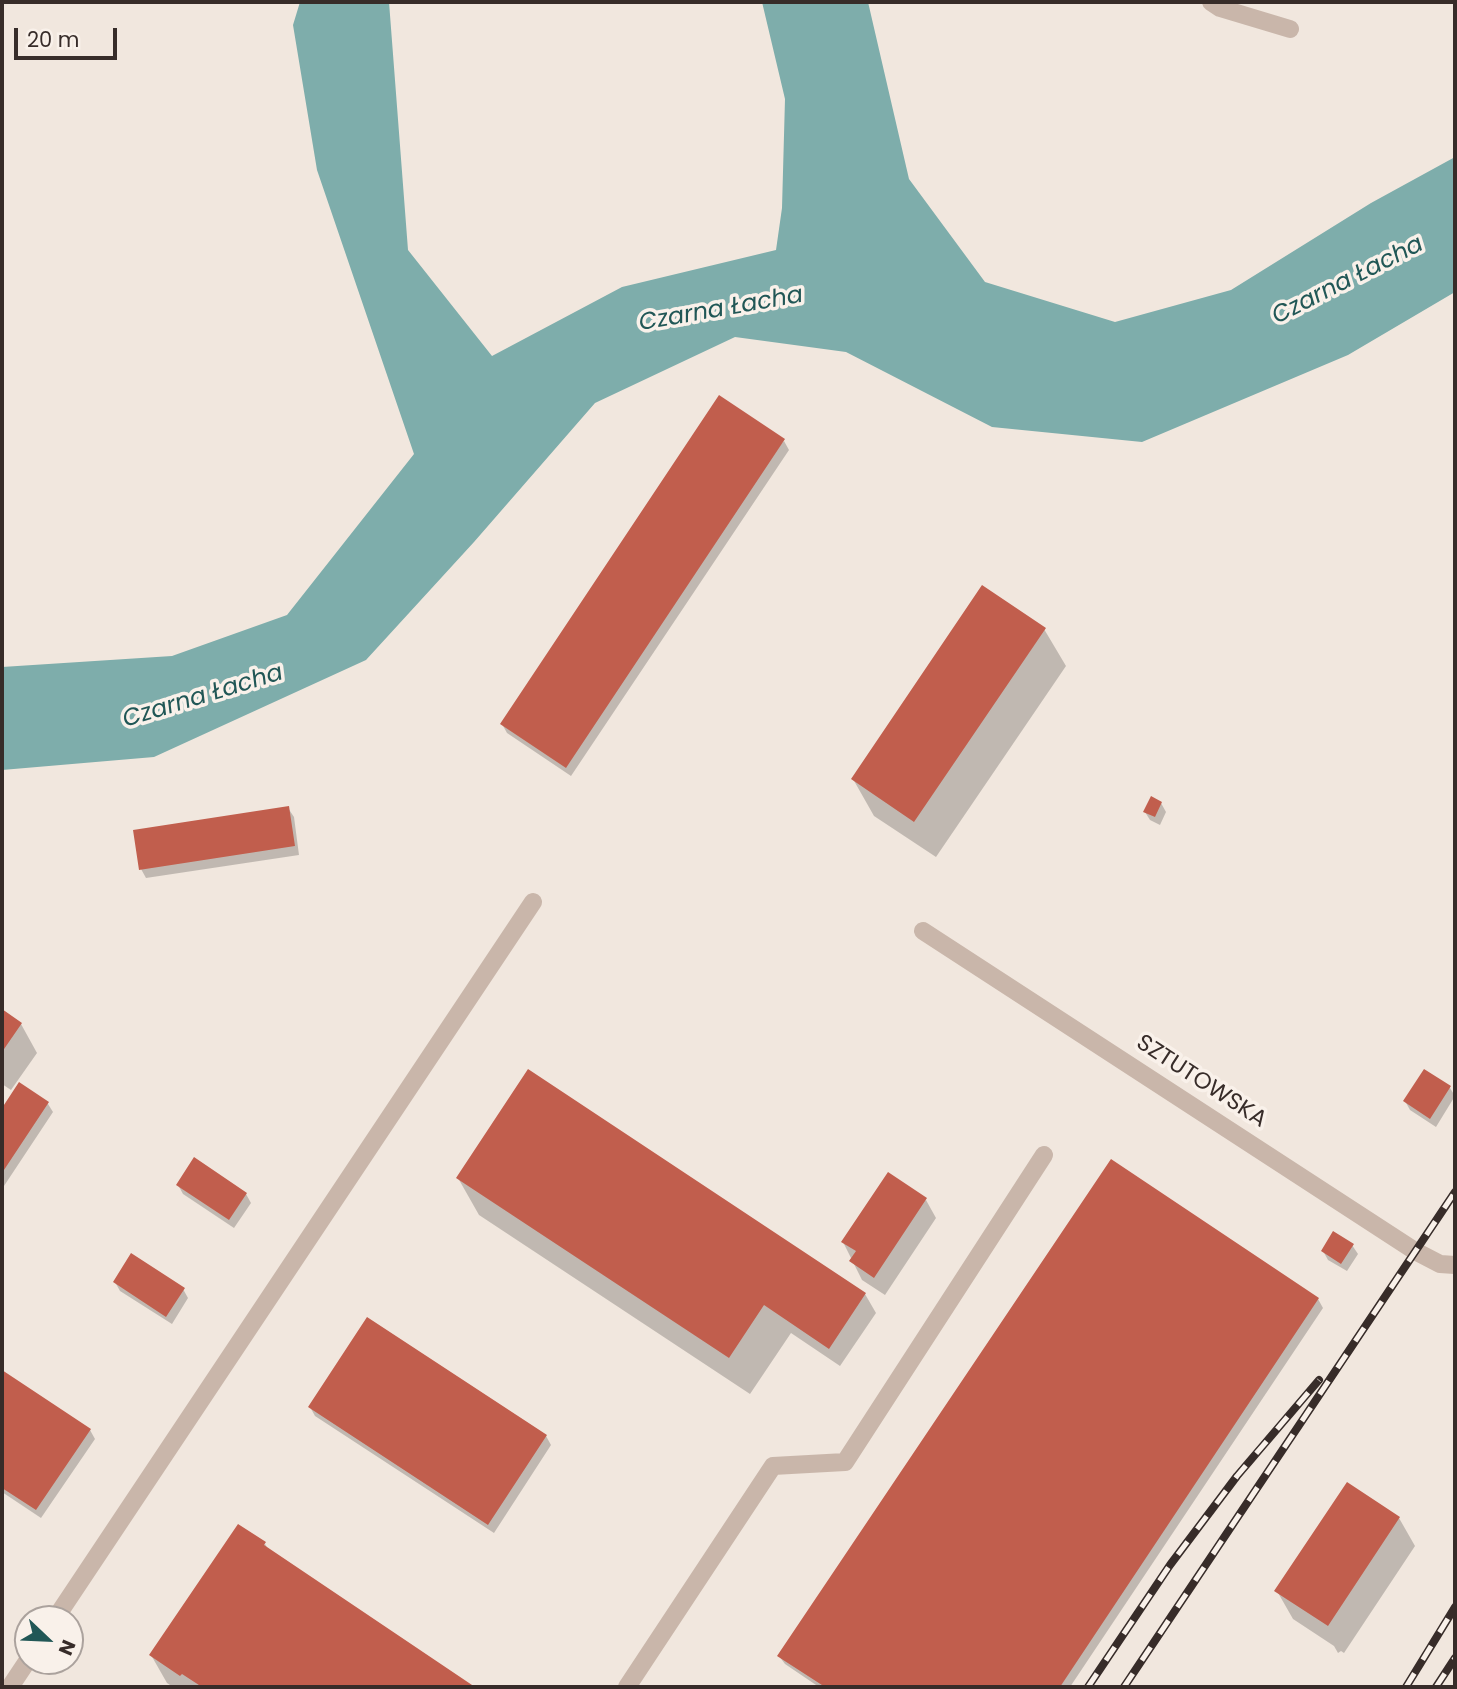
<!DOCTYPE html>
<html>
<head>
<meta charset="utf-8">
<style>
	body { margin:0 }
	#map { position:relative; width:1457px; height:1689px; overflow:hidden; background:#f1e7de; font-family:Poppins,sans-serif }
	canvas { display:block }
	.frame { position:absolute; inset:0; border:4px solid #372c29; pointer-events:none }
	.north { position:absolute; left:14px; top:1605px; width:70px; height:70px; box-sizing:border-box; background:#f9f1ea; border:2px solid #aba29d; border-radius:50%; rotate:113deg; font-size:19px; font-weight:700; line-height:28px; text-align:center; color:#372c29 }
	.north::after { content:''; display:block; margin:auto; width:24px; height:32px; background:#215756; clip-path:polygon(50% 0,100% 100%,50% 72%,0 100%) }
	.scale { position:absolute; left:14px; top:28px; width:103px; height:32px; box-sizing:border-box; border:4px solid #372c29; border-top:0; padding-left:9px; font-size:21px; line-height:24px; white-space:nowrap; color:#372c29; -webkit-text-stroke:5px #f9f1ea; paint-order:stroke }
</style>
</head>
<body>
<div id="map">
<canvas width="1457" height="1689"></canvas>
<div class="frame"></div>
<div class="north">N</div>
<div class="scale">20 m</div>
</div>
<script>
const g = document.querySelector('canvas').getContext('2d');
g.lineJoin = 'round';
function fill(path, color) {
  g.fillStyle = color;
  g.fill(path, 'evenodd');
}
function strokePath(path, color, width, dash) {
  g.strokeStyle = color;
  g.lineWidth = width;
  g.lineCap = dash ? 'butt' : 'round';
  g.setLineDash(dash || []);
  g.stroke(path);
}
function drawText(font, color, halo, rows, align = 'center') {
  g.font = font + ' Poppins,sans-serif';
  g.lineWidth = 7;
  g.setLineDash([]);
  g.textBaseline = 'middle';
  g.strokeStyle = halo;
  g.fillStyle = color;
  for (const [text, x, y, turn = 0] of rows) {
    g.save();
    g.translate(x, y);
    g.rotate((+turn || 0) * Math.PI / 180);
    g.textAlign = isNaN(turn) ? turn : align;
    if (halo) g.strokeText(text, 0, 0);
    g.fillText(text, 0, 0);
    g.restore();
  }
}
fill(new Path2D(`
	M300 2H389L408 250 492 356 622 287 776 250 782 208 785 99 762 2H868L909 179 985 282 1115 322 1231 290 1371 203 1455 157V292L1348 355 1142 442 992 427 846 352 735 337 595 403 474 542 366 660 154 757 2 770V667L172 656 287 615 414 454 317 170 293 25Z`), '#7eadab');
fill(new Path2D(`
	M784 441 789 450 571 776 507 733 502 724Z
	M1044 629 1066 666 936 857 874 816 853 779Z
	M1161 803 1166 812 1160 825 1150 820 1145 812Z
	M288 808 294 817 299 855 146 878 141 869Z
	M2 1011 21 1024 37 1053 11 1090 2 1084Z
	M19 1085 48 1104 53 1112 2 1189V1111Z
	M1450 1088 1455 1096 1436 1127 1410 1110 1405 1101Z
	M458 1178 865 1294 876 1313 840 1366 791 1333 750 1394 479 1215Z
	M178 1185 246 1194 251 1203 234 1228 183 1194Z
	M926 1200 936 1218 885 1295 862 1280 843 1242Z
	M1352 1245 1358 1254 1347 1271 1328 1260 1323 1251Z
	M115 1282 183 1289 188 1298 172 1324 120 1291Z
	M1318 1299 1323 1308 1070 1687H819L785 1664 779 1656Z
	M2 1372 90 1430 95 1439 41 1518 2 1492Z
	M310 1407 546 1436 551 1445 494 1533 315 1416Z
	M1399 1518 1415 1546 1344 1653 1341 1651 1338 1653 1334 1646 1293 1619 1277 1591Z
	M265 1544 268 1549 472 1687H173L167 1683 151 1655Z`), '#0003');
fill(new Path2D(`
	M719 395 785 439 566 768 500 724Z
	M982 585 1046 628 914 822 851 779Z
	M1151 796 1162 802 1155 817 1143 812Z
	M289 806 295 846 139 870 133 830Z
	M2 1009 22 1023 2 1052Z
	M528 1069 866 1293 829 1349 764 1305 729 1358 456 1178Z
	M1424 1069 1451 1086 1430 1119 1403 1101Z
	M19 1082 49 1102 2 1173V1108Z
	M194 1157 247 1193 229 1220 176 1185Z
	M1111 1159 1319 1298 1060 1687H825L777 1656Z
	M888 1172 927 1198 874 1278 849 1261 856 1251 841 1242Z
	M1333 1231 1354 1244 1341 1264 1321 1251Z
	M131 1253 185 1288 166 1317 113 1282Z
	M367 1317 547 1435 488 1525 308 1407Z
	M2 1370 91 1429 36 1510 2 1488Z
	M1347 1482 1400 1517 1328 1626 1274 1591Z
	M238 1524 266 1542 264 1545 475 1687H202L182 1674 180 1676 149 1655Z`), '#c15e4d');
strokePath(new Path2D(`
	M1211 2 1220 8 1290 29
	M55 1619 533 902
	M10 1687 28 1660
	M627 1687 773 1466 845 1462 1044 1155`), '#c9b6aa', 18);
strokePath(new Path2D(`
	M923 931 1415 1251 1440 1264 1455 1265`), '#c9b6aa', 18);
const rail = new Path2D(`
	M1088 1687 1170 1565 1237 1476 1319 1380
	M1124 1687 1455 1192
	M1406 1687 1455 1607
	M1436 1687 1455 1658`);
strokePath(rail, '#372c29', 8);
strokePath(rail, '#f9f1ea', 5, [16]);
drawText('23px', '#372c29', '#f9f1ea', [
	["SZTUTOWSKA",1201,1082,33]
]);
drawText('italic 24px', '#215756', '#f9f1ea', [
	["Czarna Łacha",1348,281,-27],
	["Czarna Łacha",721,310,-10],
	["Czarna Łacha",203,697,-17]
]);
</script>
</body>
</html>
